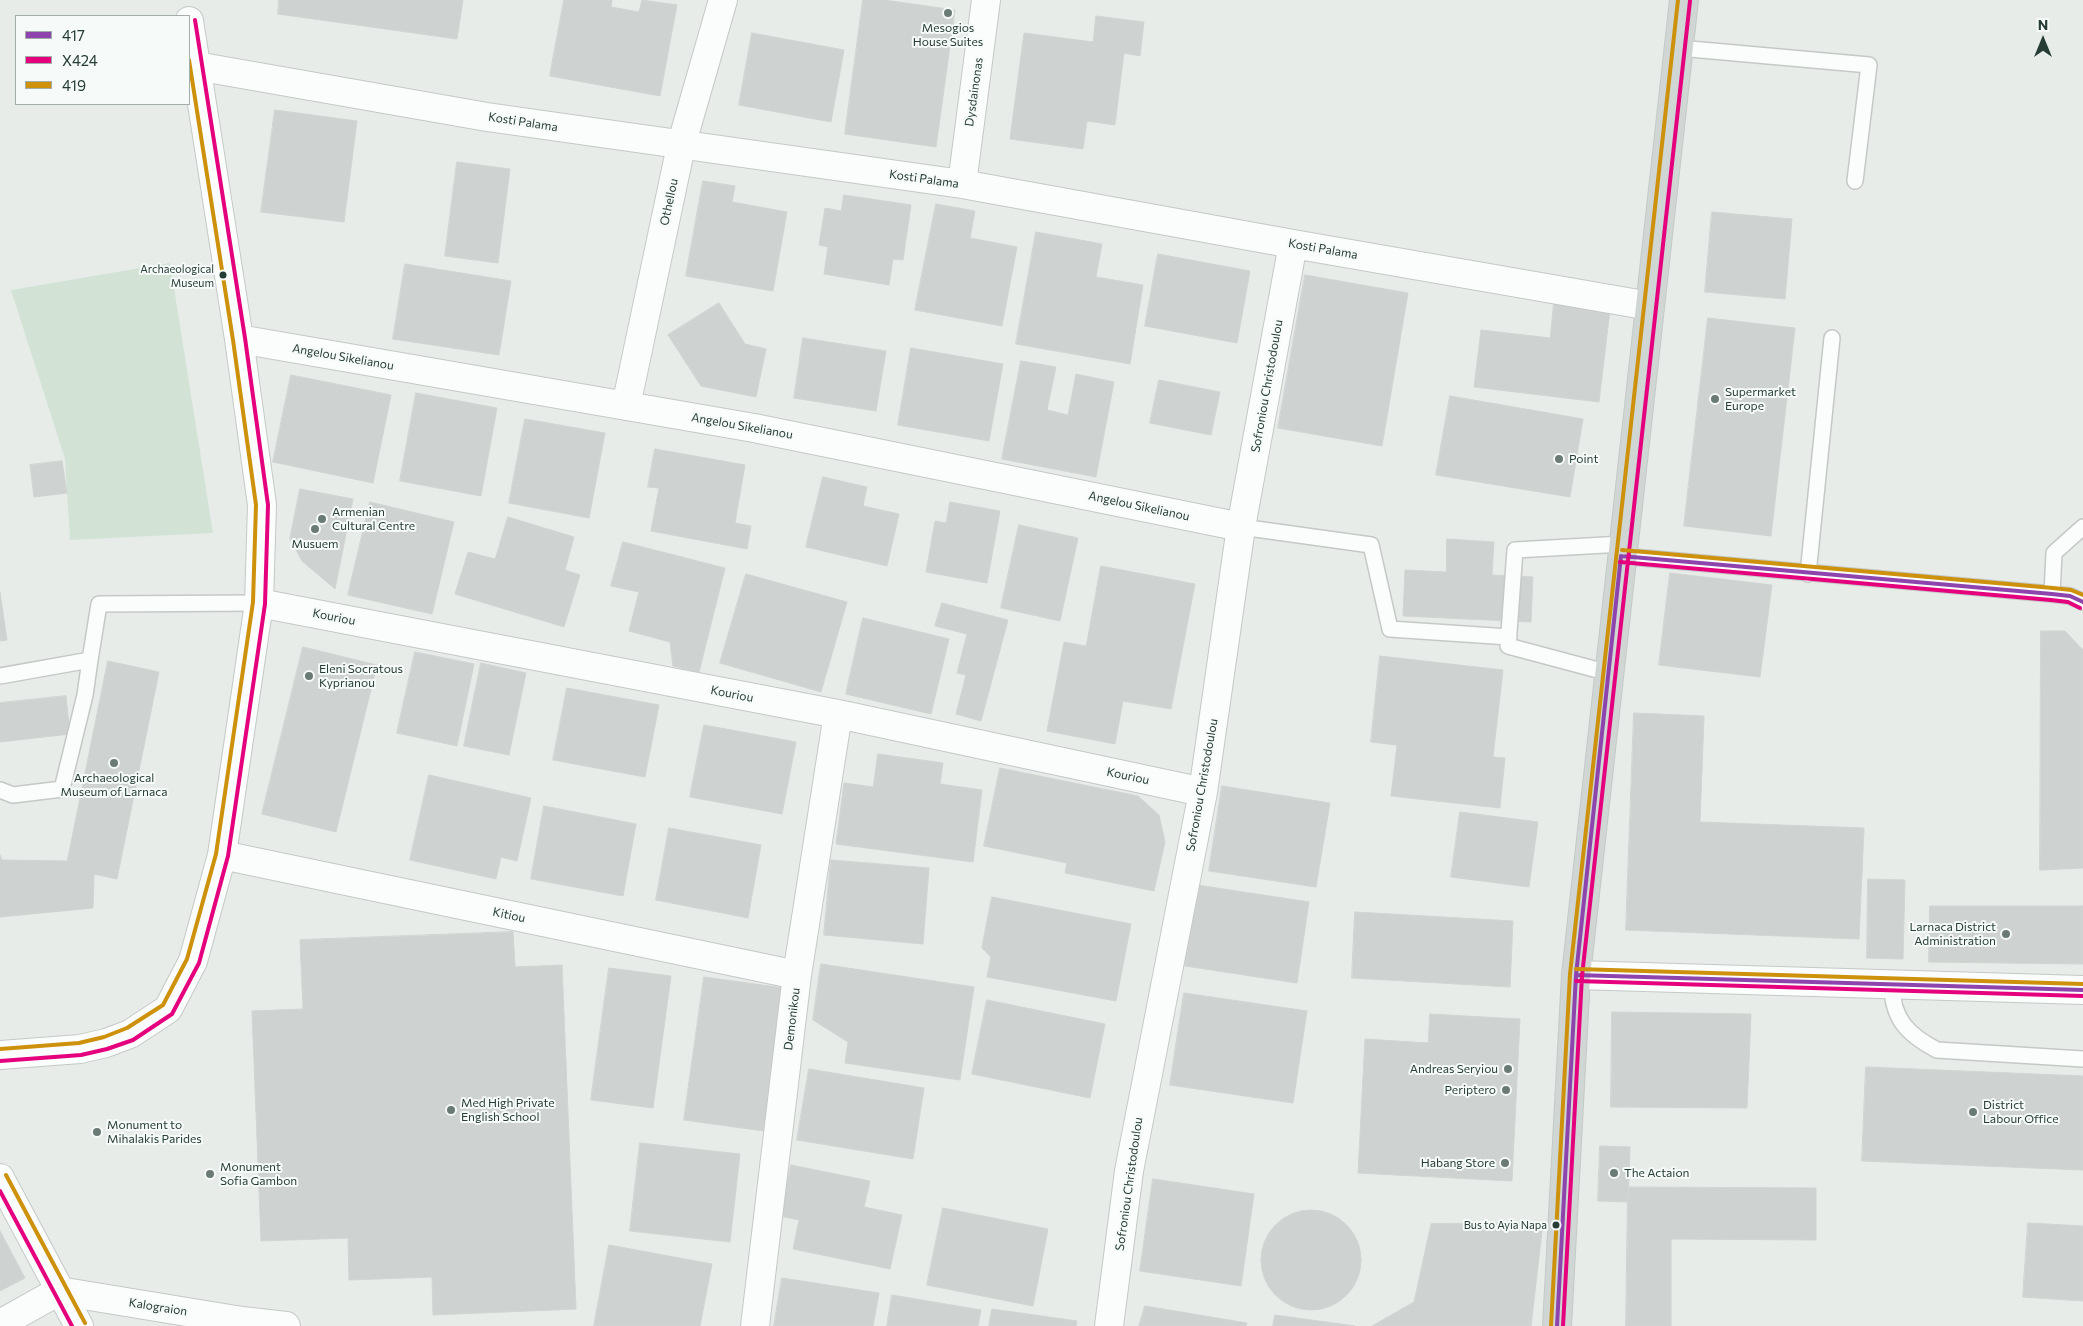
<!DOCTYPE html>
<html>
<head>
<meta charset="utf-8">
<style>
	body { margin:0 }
	#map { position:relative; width:2083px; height:1326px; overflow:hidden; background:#e7ece9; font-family:Commissioner,sans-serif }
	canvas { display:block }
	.legend { position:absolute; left:15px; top:15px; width:175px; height:90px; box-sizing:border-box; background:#f6faf8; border:1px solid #a3aeaa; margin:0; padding:6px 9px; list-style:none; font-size:15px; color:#263d36 }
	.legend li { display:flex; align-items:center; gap:10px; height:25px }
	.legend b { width:25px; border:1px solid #a3aeaa }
	.north { position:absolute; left:2018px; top:15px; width:50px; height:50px; -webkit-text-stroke:4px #f6faf8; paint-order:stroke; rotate:0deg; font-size:14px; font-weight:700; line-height:20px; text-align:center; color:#263d36 }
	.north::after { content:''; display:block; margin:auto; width:18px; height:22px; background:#263d36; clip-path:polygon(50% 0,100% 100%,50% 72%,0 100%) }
</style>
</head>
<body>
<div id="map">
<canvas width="2083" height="1326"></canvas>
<ul class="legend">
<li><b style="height:6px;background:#8e44ad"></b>417</li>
<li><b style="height:6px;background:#e5007d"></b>X424</li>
<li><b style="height:6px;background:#cd910b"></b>419</li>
</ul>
<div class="north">N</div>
</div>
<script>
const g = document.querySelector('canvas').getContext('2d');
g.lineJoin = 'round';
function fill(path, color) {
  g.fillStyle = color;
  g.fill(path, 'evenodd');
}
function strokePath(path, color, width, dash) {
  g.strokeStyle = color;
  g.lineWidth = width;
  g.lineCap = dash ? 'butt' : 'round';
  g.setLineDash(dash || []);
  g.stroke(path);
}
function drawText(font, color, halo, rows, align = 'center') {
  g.font = font + ' Commissioner,sans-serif';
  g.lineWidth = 4;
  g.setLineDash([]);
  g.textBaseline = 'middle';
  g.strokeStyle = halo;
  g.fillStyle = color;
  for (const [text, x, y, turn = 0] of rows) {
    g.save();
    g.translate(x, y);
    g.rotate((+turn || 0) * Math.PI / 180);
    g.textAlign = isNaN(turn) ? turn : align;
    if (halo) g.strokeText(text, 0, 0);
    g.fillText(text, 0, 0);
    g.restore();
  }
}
fill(new Path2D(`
	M170 263 213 533 70 540 65 459 11 290Z`), '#d2e3d6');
const building = new Path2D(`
	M279 0H463L457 39 278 14Z
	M564 0H612L611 7 639 12 642 0 677 5 660 96 550 76Z
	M863 0H884L955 10 936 147 845 134Z
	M1096 16 1144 22 1140 56 1124 53 1115 125 1087 121 1083 149 1010 139 1024 33 1093 42Z
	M752 33 844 50 831 122 739 105Z
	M275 110 357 121 344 222 261 212Z
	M457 162 510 169 498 263 445 256Z
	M703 181 735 186 732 202 787 212 773 291 686 276Z
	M844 195 911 205 903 260 893 259 889 285 824 274 828 247 819 245 825 208 841 211Z
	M936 204 975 211 970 238 1017 247 1002 326 915 310Z
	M1712 212 1792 219 1785 299 1705 292Z
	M1036 232 1102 244 1096 277 1143 285 1130 364 1016 344Z
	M1158 254 1250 271 1237 343 1145 326Z
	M405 264 511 281 499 355 393 339Z
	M1305 275 1408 293 1382 446 1278 428Z
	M719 303 745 344 766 349 756 397 701 386 668 335Z
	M1554 303 1610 310 1599 402 1474 387 1481 330 1550 338Z
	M1708 318 1795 328 1771 536 1684 526Z
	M803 338 886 351 876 411 794 398Z
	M911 348 1003 364 989 441 898 425Z
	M1021 361 1056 367 1047 410 1068 415 1076 374 1114 382 1096 477 1002 459Z
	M291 375 391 395 373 483 273 462Z
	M1159 380 1220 392 1211 435 1150 423Z
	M416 393 497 408 481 496 400 481Z
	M1450 396 1583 419 1570 497 1436 475Z
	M525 419 605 433 589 518 509 503Z
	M655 449 745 465 735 523 751 526 747 549 651 531 659 488 648 487Z
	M62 461 67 493 34 497 30 465Z
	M823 477 867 487 863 506 899 514 887 566 806 547Z
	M300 489 353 499 335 589 302 561 290 539Z
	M370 502 454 522 432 614 348 595Z
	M950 502 1000 511 987 583 926 572 935 521 946 523Z
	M508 517 574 537 565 570 580 575 564 627 455 594 468 552 495 559Z
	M1019 525 1078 538 1060 621 1001 608Z
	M1447 539 1494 542 1492 575 1533 577 1531 622 1403 616 1405 570 1446 572Z
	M623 542 725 568 699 672 673 666 670 642 629 631 639 592 611 586Z
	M1101 566 1195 584 1171 709 1123 701 1115 744 1047 731 1064 642 1086 646Z
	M1670 573 1772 585 1760 677 1659 665Z
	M746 574 847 602 821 692 720 663Z
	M0 592 7 640 0 641Z
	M942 603 1008 620 981 721 956 714 966 675 957 673 967 634 935 626Z
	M863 618 949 639 931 714 846 694Z
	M2041 631H2065L2083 650V868L2040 870Z
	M303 647 377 665 336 832 262 814Z
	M415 652 474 664 457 746 397 733Z
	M1380 656 1503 670 1493 757 1505 758 1500 808 1391 796 1397 745 1371 742Z
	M108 661 159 672 117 879 94 874 93 908 0 917V855L2 860 67 861Z
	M481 663 526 673 509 755 464 746Z
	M567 688 659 705 645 777 553 760Z
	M66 696 70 734 0 742V703Z
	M1634 713 1704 716 1700 822 1864 828 1859 939 1626 930Z
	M704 725 796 742 782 814 690 797Z
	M878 754 943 763 940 784 982 790 973 862 836 844 844 783 873 787Z
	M1000 768 1138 796 1159 815 1165 842 1154 891 1065 873 1067 863 984 846Z
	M429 775 531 798 517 861 501 857 496 879 410 860Z
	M1222 786 1330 803 1316 887 1209 871Z
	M544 806 636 824 623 896 531 879Z
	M1460 812 1538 822 1529 887 1451 877Z
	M669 828 761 845 748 918 656 900Z
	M831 860 929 868 923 944 824 935Z
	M1868 879 1905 880 1903 959 1867 958Z
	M1197 885 1309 902 1297 983 1185 966Z
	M992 897 1131 924 1116 1001 987 977 991 957 982 948Z
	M1930 906H2083V964L1929 962Z
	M1355 912 1513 921 1510 987 1352 978Z
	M513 932 515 967 562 965 576 1309 433 1315 432 1277 349 1280 348 1238 261 1241 252 1011 303 1009 300 940Z
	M821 964 974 987 960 1080 845 1063 848 1042 813 1020Z
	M609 968 671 976 653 1108 591 1100Z
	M704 977 791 989 771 1132 684 1120Z
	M1184 993 1307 1011 1293 1103 1170 1085Z
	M987 1000 1105 1024 1090 1098 972 1074Z
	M1612 1012 1751 1014 1747 1108 1611 1107Z
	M1430 1014 1520 1019 1512 1181 1358 1173 1365 1039 1428 1043Z
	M1866 1067 2083 1076V1170L1862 1161Z
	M809 1069 924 1088 913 1159 797 1140Z
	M640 1143 740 1154 730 1242 630 1231Z
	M1600 1146 1630 1147 1628 1202 1598 1201Z
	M791 1165 870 1181 864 1207 902 1215 890 1269 793 1249 799 1220 780 1216Z
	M1153 1179 1254 1194 1241 1286 1140 1271Z
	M1628 1187 1816 1188V1240L1671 1239V1326H1626Z
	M943 1208 1048 1229 1033 1306 927 1285Z
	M1261 1260a50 50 0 1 1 100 0a50 50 0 1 1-100 0Z
	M1543 1223 1531 1326H1372L1414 1302 1431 1224Z
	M2028 1223 2083 1226V1301L2023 1297Z
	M0 1231 25 1278 0 1291Z
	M609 1245 712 1264 700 1326H594Z
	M782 1278 879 1293 873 1326H774Z
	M892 1295 981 1310 978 1326H887Z
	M1145 1306 1247 1323 1246 1326H1139Z
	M992 1309 1077 1321 1076 1326H989Z
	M1275 1315 1355 1326H1273Z`);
fill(building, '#ced3d1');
strokePath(building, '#d0d4d2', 1);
const lane = new Path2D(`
	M1679 48 1869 65 1855 181
	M1241 527 1371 545 1390 629 1509 637
	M1621 556 2052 594 2070 596 2083 602
	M1808 574 1832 338
	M2052 594 2054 553 2083 527
	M1609 673 1508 646 1515 550 1623 544
	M0 676 90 660 99 604 259 603
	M0 790 13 795 62 789 85 695 90 660
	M1892 985C1892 1019 1908 1035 1937 1050L2083 1059`);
const street = new Path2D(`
	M196 66 487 117 962 184 1293 244 1650 306
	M962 184 986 0
	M239 339 754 428 1241 527
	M626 406 681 146 723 0
	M259 603 838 714 1203 792
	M222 855 797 975
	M1576 975 2083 990
	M0 1055 80 1049 106 1043 130 1034 168 1009 193 961 222 855 259 603 262 505 239 339 189 21
	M0 1178 79 1326
	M0 1324 59 1291 242 1321 286 1326
	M755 1326 797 975 838 714
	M1109 1326 1129 1171 1203 792 1241 527 1293 244`);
const primary = new Path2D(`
	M1557 1326 1576 975 1684 0`);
strokePath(lane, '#c4c9c6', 18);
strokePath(street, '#c4c9c6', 30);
strokePath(primary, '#c3cac7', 30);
strokePath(lane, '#fbfcfc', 15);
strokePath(street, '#fbfcfc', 28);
strokePath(primary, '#cfd6d4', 28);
strokePath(new Path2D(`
	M1621 556 2052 594 2070 596 2083 602
	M1576 975 2083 990
	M1557 1326 1576 975 1621 556`), '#8e44ad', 4);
strokePath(new Path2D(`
	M1620 562 2051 600 2068 602 2080 608
	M1576 981 2083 996
	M0 1061 81 1055 107 1049 133 1040 172 1014 199 963 228 856 265 604 268 505 245 338 195 20
	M0 1191 72 1326
	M1563 1326 1582 976 1690 1`), '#e5007d', 4);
strokePath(new Path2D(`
	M1622 550 2053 588 2071 590 2083 595
	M1576 969 2083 984
	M0 1049 79 1043 104 1037 127 1028 163 1005 187 959 216 854 253 602 256 505 233 340 189 60
	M6 1175 85 1323
	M1551 1326 1570 974 1678 0`), '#cd910b', 4);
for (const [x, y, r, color] of [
	[948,13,5,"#6a7a75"],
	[223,275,4.5,"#263d36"],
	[1715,399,5,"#6a7a75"],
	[1559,459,5,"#6a7a75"],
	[322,519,5,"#6a7a75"],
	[315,529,5,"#6a7a75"],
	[309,676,5,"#6a7a75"],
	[114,763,5,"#6a7a75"],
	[2006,934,5,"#6a7a75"],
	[1508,1069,5,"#6a7a75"],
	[1506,1090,5,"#6a7a75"],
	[451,1110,5,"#6a7a75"],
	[1973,1112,5,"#6a7a75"],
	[97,1132,5,"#6a7a75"],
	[1505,1163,5,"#6a7a75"],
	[1614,1173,5,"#6a7a75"],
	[210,1174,5,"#6a7a75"],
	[1556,1225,4.5,"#263d36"]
]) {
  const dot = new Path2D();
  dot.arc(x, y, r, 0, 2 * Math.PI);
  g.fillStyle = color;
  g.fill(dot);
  strokePath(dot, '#f6faf8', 2);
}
drawText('11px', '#263d36', '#f6faf8', [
	["Archaeological",214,269],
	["Museum",214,283],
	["Bus to Ayia Napa",1547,1225]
], 'right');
drawText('12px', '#263d36', '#f6faf8', [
	["Mesogios",948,28,"center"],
	["House Suites",948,42,"center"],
	["Supermarket",1725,392],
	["Europe",1725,406],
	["Point",1569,459],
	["Armenian",332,512],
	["Cultural Centre",332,526],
	["Musuem",315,544,"center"],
	["Eleni Socratous",319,669],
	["Kyprianou",319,683],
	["Archaeological",114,778,"center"],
	["Museum of Larnaca",114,792,"center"],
	["Larnaca District",1996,927,"right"],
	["Administration",1996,941,"right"],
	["Andreas Seryiou",1498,1069,"right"],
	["Periptero",1496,1090,"right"],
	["Med High Private",461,1103],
	["English School",461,1117],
	["District",1983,1105],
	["Labour Office",1983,1119],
	["Monument to",107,1125],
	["Mihalakis Parides",107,1139],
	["Habang Store",1495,1163,"right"],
	["Monument",220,1167],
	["Sofia Gambon",220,1181],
	["The Actaion",1624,1173]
], 'left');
drawText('12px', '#263d36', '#f6faf8', [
	["Dysdainonas",974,92,-82],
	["Kosti Palama",523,122,9],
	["Kosti Palama",924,179,8],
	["Othellou",669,202,-78],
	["Kosti Palama",1323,249,10],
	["Angelou Sikelianou",343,357,10],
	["Sofroniou Christodoulou",1267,386,-80],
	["Angelou Sikelianou",742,426,10],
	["Angelou Sikelianou",1139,506,12],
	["Kouriou",334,617,11],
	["Kouriou",732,694,11],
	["Kouriou",1128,776,12],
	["Sofroniou Christodoulou",1202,785,-80],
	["Kitiou",509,915,12],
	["Demonikou",792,1019,-83],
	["Sofroniou Christodoulou",1129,1184,-82],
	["Kalograion",158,1307,9]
]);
</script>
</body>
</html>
